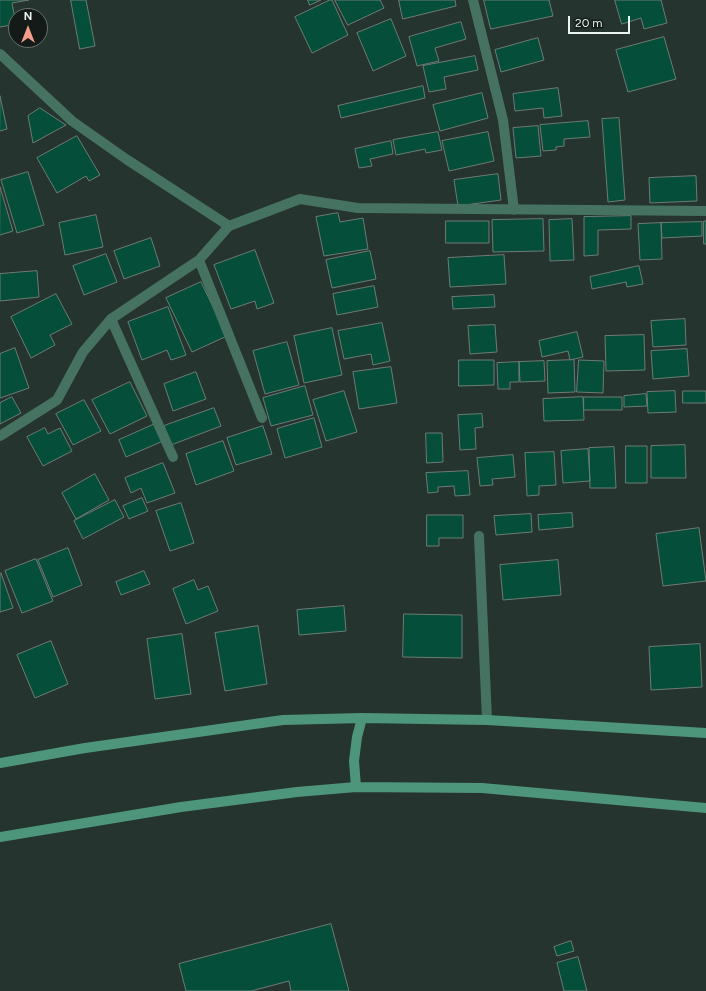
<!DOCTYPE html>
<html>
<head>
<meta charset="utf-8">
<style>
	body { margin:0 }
	#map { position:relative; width:706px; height:991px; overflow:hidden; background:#25342e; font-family:Figtree,sans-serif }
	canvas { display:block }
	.north { position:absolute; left:8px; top:8px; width:40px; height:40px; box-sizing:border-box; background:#131a17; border:1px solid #69716e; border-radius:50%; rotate:0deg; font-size:11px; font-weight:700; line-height:16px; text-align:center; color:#ebf4f0 }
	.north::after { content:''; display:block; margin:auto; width:14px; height:18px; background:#f49d8b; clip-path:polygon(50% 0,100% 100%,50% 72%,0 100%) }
	.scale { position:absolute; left:568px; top:16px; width:62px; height:18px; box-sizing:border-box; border:2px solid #ebf4f0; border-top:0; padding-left:5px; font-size:12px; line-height:14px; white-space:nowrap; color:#ebf4f0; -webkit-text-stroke:3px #131a17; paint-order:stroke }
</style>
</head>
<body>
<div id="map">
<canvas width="706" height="991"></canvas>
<div class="north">N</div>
<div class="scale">20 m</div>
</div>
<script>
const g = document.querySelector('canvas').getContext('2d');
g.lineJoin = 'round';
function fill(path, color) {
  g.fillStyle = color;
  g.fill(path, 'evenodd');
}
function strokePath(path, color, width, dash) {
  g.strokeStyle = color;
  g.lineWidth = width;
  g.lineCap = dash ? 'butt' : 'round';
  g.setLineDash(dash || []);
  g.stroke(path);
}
const building = new Path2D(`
	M0 0H29L12 3 16 24 0 27Z
	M71 0H86L95 46 80 49Z
	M308 0H321L310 5Z
	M330 0H332L348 35 312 53 295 17Z
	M335 0H380L384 8 348 25Z
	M399 0H455L456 6 403 19Z
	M484 0H549L553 16 491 29Z
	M615 0H661L667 23 644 29 641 18 622 24Z
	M391 19 406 56 373 71 357 33Z
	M461 22 466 39 435 48 439 61 417 66 409 37Z
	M664 37 676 79 628 92 616 50Z
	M538 38 544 60 501 72 495 50Z
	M475 56 478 70 444 77 446 89 429 92 423 66Z
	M423 86 425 98 341 118 338 106Z
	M558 88 562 116 544 118 543 108 515 111 513 94Z
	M482 93 488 118 440 131 433 105Z
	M0 96 7 129 0 131Z
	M40 108 66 125 33 143 28 116Z
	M619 118 625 200 608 202 602 119Z
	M588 121 590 137 564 139V146L556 147V150L543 151 540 125Z
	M538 126 541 156 516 158 513 128Z
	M438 132 442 150 426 153 425 149 396 155 393 140Z
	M488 132 494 161 449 171 442 141Z
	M77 136 100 175 89 181 86 176 57 193 37 158Z
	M391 141 393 154 370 159 372 166 359 168 355 149Z
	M28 172 44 225 17 233 1 180Z
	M498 174 501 200 458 206 454 180Z
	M696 176 697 201 650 203 649 178Z
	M0 187 13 231 0 235Z
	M338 213 340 222 363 218 368 249 324 256 316 217Z
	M96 215 103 247 65 255 59 223Z
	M631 216V229L598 230V255L584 256V217Z
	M543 219 544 251 493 252 492 220Z
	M572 219 574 260 550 261 549 220Z
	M446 221H489V243H446Z
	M704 221H706V244H704Z
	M702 222V236L662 238 661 223Z
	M661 223 662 259 640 260 638 224Z
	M151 238 160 266 124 279 114 251Z
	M255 250 274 303 257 309 255 301 231 309 214 265Z
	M370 251 376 279 332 288 326 260Z
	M106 254 117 282 84 295 73 266Z
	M504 255 506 284 450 287 448 258Z
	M639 266 643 284 627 287 626 282 592 289 590 277Z
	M37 271 39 297 0 301V274Z
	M201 282 227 336 192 352 166 298Z
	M374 286 378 307 337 315 333 294Z
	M56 294 72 324 50 335 55 345 31 358 11 317Z
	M494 295 495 307 453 309 452 297Z
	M168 307 186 355 171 360 167 350 142 360 128 322Z
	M685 319 686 345 653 347 651 321Z
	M382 323 390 361 373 365 371 354 344 359 338 331Z
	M495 325 497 352 470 354 468 326Z
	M332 328 342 375 304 383 294 336Z
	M577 332 583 357 570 360 568 351 542 357 539 341Z
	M644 335 645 370 606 371 605 336Z
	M287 342 299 385 265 394 253 351Z
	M15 348 29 388 0 398V354Z
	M687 349 689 376 653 379 651 351Z
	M459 360H494V385L459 386Z
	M574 360 575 392 548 393 547 361Z
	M579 360 604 361 603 393 577 392Z
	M544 361 545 381 520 382 519 362Z
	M519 362V382H510V389H498L497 363Z
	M391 367 397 403 359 409 353 372Z
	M196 372 206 399 173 411 164 384Z
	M130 382 147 416 110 434 92 400Z
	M305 386 313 415 271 426 263 398Z
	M344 391 357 432 326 441 313 400Z
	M675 391 676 412 648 413 647 392Z
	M683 391H706V403H683Z
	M646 394 647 406 624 407V396Z
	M12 397 21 413 0 424V403Z
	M583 397 584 420 544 421 543 399Z
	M584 397H622V410H584Z
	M84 400 101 431 73 445 56 414Z
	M214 408 221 426 171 445 164 426Z
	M482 414 483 427 475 428 476 449 460 450 458 415Z
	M314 418 322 447 285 458 277 429Z
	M155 424 163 441 126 457 119 440Z
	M263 426 272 454 236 465 227 438Z
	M45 428 48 434 60 428 72 451 43 466 27 437Z
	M426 433H442L443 462 427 463Z
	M223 441 234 471 196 485 186 454Z
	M685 445 686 478H651V446Z
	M626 446H647V483H626Z
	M614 447 616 488H590L589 448Z
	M588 449 590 481 563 483 561 451Z
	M554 452 556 485 539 486V495L527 496 525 453Z
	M513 455 515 477 492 479 493 485 480 486 477 458Z
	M163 463 175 493 147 503 141 488 131 493 125 478Z
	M468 471 470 495 455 496 454 486 438 487V492L428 493 426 473Z
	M95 474 109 500 76 519 62 493Z
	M142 498 148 511 129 519 123 506Z
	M115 500 124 517 83 539 74 521Z
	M181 503 194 543 170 551 156 511Z
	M572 513 573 527 539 530 538 515Z
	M531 514 532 532 496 535 494 516Z
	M427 515H463V538H439V546H427Z
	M699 528 706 581 663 586 656 534Z
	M68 548 82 585 53 597 38 560Z
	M36 559 53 601 22 613 5 571Z
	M558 560 561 595 503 600 500 565Z
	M144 571 150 584 121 595 116 582Z
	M1 573 13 608 0 612V574Z
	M194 580 198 590 208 586 218 611 186 624 173 589Z
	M344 606 346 631 299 635 297 610Z
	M404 614 462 615V658L403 657Z
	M258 626 267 684 225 691 215 633Z
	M182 634 191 694 155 699 147 639Z
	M51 641 68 684 35 698 17 655Z
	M700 644 702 687 651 690 649 647Z
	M331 924 349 991H291L289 981 251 991H186L179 964Z
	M571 941 574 951 557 956 554 947Z
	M578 957 587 991H564L557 963Z`);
fill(building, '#054e3a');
strokePath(building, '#6c7c75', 1);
strokePath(new Path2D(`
	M473 0 503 120 514 210
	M0 54 72 121 126 159 229 226
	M199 260 262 418
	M111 319 173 457
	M0 436 57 400 83 352 111 319 199 260 229 226 300 199 358 208 706 211
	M479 536 487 720`), '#467261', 10);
strokePath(new Path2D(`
	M0 763 85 748 283 720 362 718 487 720 706 733
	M356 787 354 761 357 737 362 718
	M0 837 181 807 297 792 356 787 482 788 706 808`), '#4d967c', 10);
</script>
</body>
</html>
